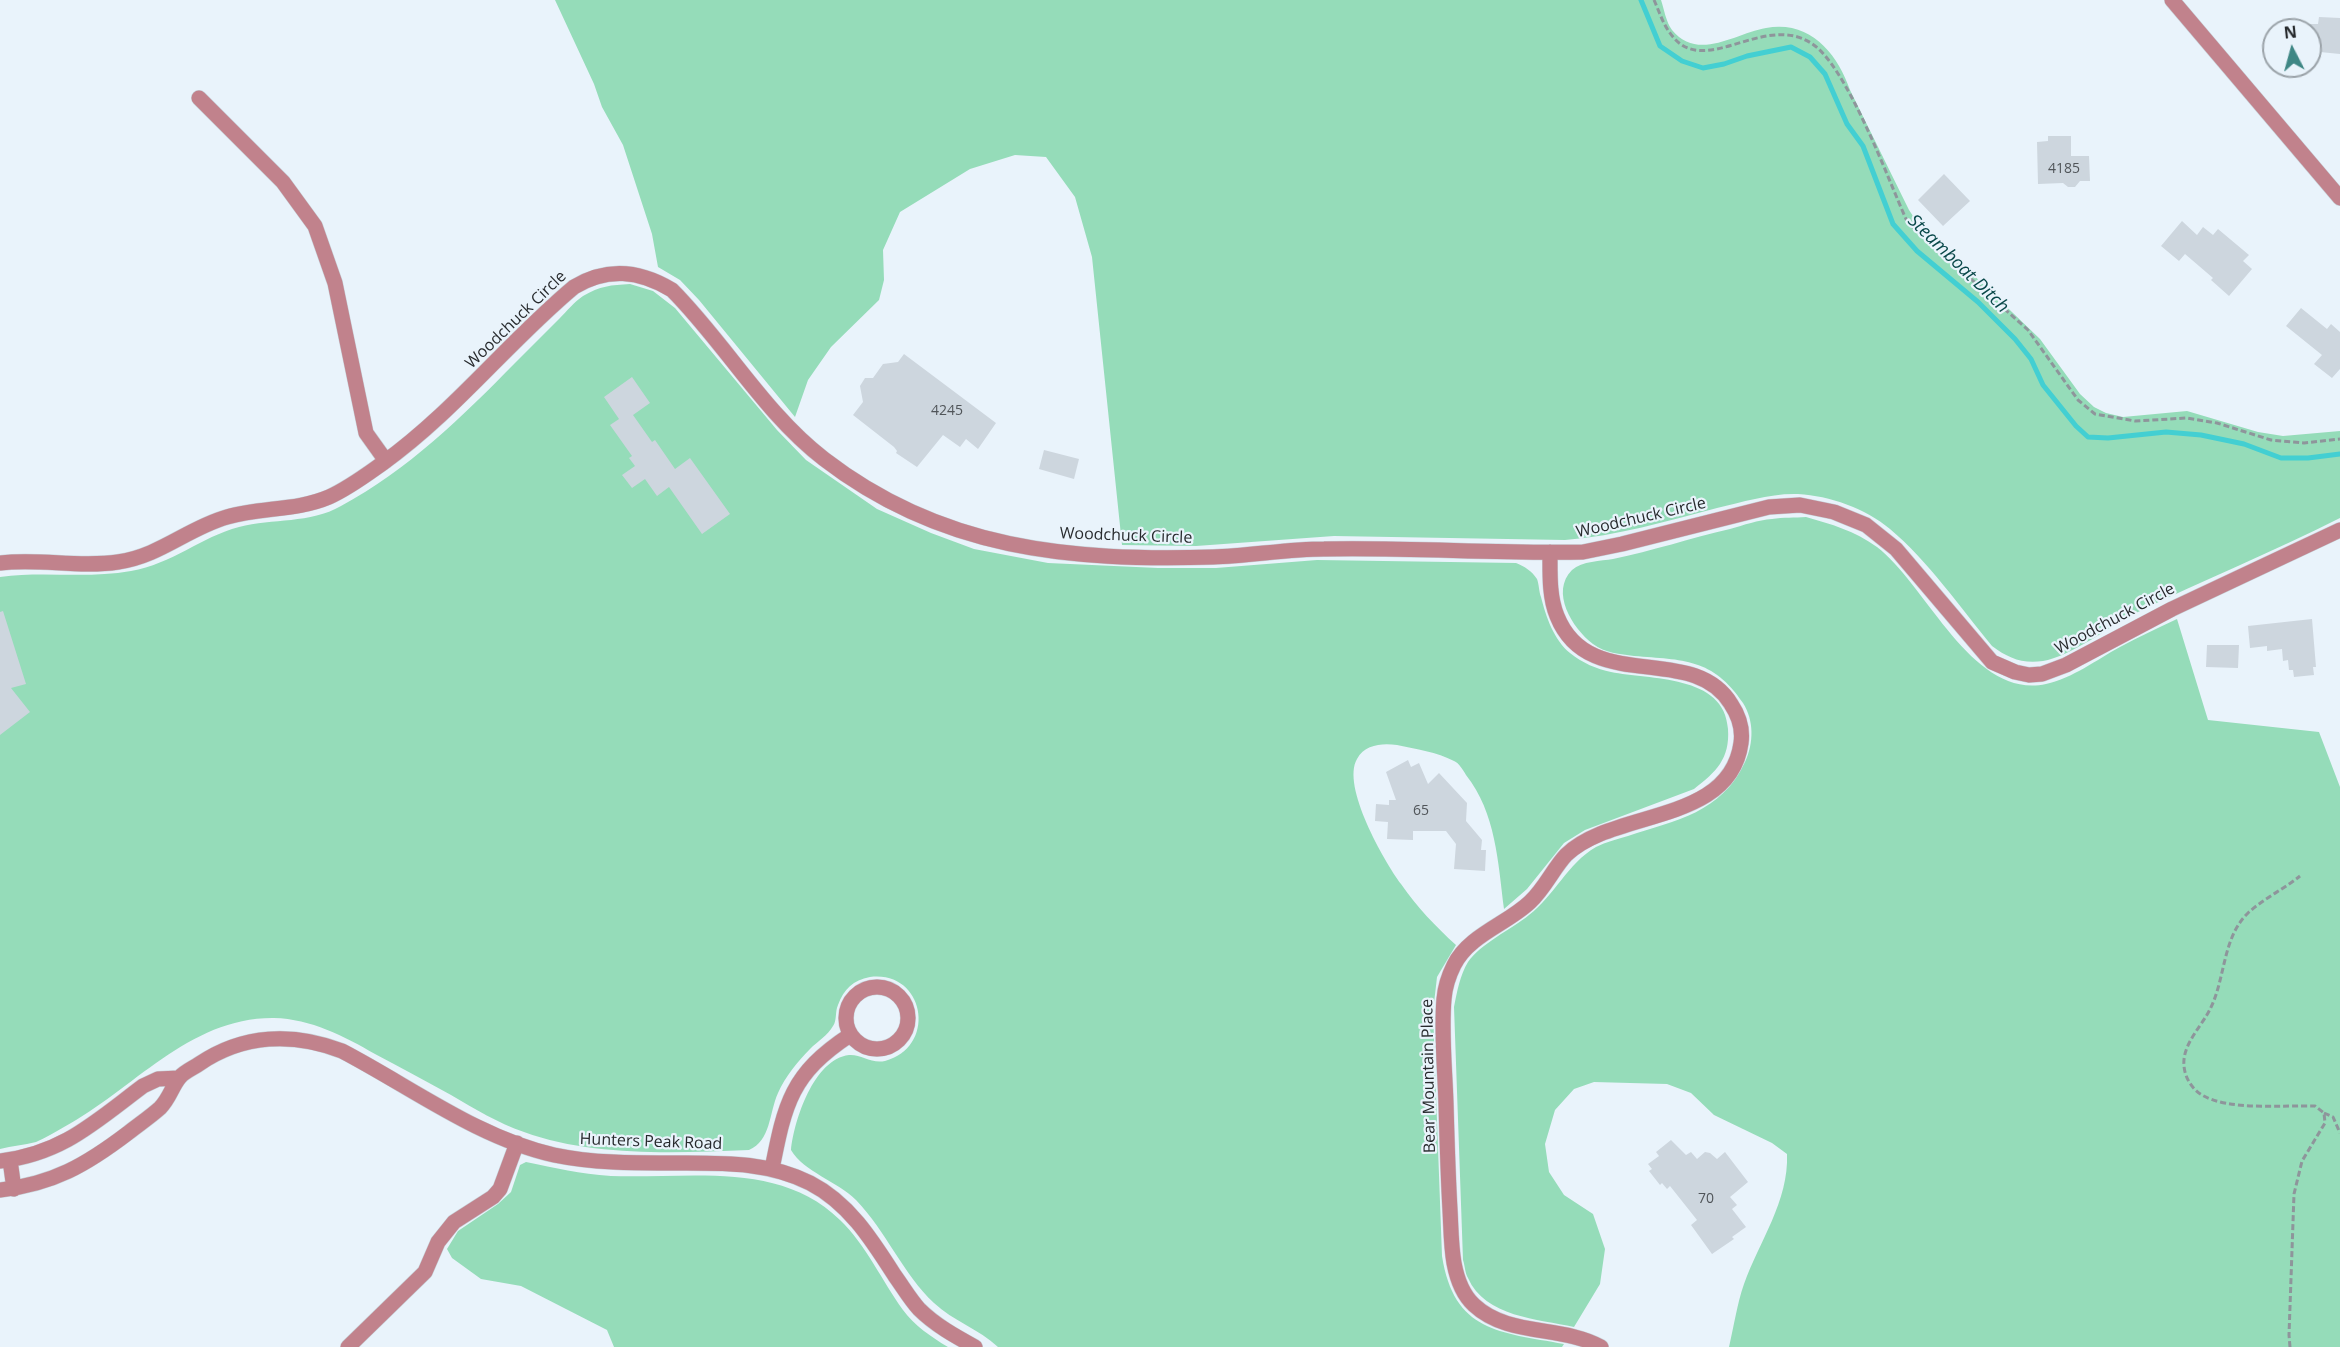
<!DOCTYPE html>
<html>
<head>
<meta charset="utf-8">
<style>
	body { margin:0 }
	#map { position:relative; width:2340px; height:1347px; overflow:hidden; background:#e9f3fb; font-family:"Open Sans",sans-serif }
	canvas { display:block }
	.north { position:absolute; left:2262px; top:18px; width:60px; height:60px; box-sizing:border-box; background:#e9f3fb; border:2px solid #9ba3a9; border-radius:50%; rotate:354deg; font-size:16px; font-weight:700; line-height:24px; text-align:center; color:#272a2d }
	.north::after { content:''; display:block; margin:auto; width:21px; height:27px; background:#3f8785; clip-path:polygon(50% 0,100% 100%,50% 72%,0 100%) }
</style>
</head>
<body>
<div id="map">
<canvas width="2340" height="1347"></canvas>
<div class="north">N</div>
</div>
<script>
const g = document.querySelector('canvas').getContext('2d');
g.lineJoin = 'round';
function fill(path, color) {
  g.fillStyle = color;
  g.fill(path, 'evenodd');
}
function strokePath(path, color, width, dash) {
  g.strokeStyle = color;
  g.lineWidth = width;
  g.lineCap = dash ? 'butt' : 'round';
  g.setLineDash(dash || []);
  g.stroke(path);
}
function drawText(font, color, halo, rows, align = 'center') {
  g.font = font + ' "Open Sans",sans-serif';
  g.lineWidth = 4.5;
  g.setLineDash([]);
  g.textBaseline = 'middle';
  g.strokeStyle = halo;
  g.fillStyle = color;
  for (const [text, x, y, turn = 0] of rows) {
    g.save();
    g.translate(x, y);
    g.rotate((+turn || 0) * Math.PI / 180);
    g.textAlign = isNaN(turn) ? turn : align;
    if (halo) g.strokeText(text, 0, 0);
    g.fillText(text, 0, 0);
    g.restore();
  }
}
fill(new Path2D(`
	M555 0H1661C1664 9 1666 22 1672 30 1698 62 1736 33 1766 28 1810 20 1837 53 1850 90L1909 210 1921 228 1932 240 1960 262 2040 339 2080 394 2094 407 2106 413 2123 417 2187 411 2258 432 2283 436 2340 431V518C2273 552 2203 580 2136 613 2111 626 2069 657 2043 661 2022 664 2008 658 1992 646 1960 607 1928 561 1890 529 1865 508 1830 496 1798 494 1771 493 1743 502 1717 508 1667 521 1617 536 1565 540L1334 536 1196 546 1122 545 1092 257 1075 197 1046 157 1015 155 970 169 900 212 883 250 884 280 879 300 831 347 808 380 795 417 699 300 680 280 658 267 652 234 623 145 602 107 594 84Z
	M630 284 653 291 675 308 777 430 806 460 877 509 931 533 974 549 1048 563 1158 568H1216L1317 560 1516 563C1524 566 1532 571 1537 579 1539 584 1539 592 1541 597 1546 617 1554 640 1570 653 1582 663 1597 669 1611 672 1649 680 1725 674 1728 729 1730 759 1716 772 1694 789L1585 830 1564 843 1527 889 1504 909C1498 862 1496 813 1466 775 1463 770 1459 763 1454 761 1437 752 1416 749 1397 745 1383 743 1365 744 1357 759 1341 786 1384 861 1401 884 1417 907 1436 927 1456 945L1437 977 1433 1012 1442 1256C1454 1332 1499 1332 1564 1344L1562 1347H998C979 1329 953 1321 934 1303 903 1274 886 1231 856 1200 837 1181 804 1172 791 1150 794 1120 814 1059 849 1055 861 1054 871 1064 885 1061 938 1047 925 970 870 977 853 980 844 989 838 1005 835 1011 837 1021 833 1026 828 1035 817 1042 810 1049 798 1061 785 1077 778 1093 769 1113 771 1141 749 1150 676 1153 593 1157 524 1132 498 1123 475 1109 451 1095 426 1081 401 1068 375 1054 344 1036 311 1019 274 1018 189 1017 133 1090 64 1127 55 1132 45 1138 36 1142 24 1145 12 1146 0 1149V577C43 571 87 579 131 571 172 564 201 537 239 527 273 518 310 524 341 506 408 470 462 417 515 363 530 348 545 333 560 318 567 311 574 302 583 296 600 286 611 285 630 284Z
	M1806 517C1831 524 1855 531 1877 547 1927 585 1972 700 2046 684 2073 678 2096 660 2120 647 2138 637 2158 628 2177 619L2208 720 2319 732 2340 787V1347H1729C1734 1326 1737 1304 1744 1284 1759 1242 1789 1201 1787 1154L1772 1143 1714 1115 1691 1093 1667 1084 1594 1082 1574 1089 1555 1110 1545 1144 1549 1172 1564 1195 1593 1214 1605 1249 1600 1284 1574 1327C1538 1319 1485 1317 1468 1278 1465 1273 1465 1266 1463 1260L1454 1007C1457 992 1460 975 1468 962 1480 944 1512 929 1529 915 1555 895 1567 864 1596 847 1606 842 1618 839 1628 836 1677 820 1721 813 1745 762 1754 743 1754 720 1743 703 1713 658 1683 660 1634 656 1620 654 1605 653 1593 644 1572 628 1550 592 1572 570 1582 561 1601 561 1613 559 1652 551 1691 538 1730 529 1744 525 1758 520 1772 519 1783 517 1795 518 1806 517Z
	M526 1162C556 1168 579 1174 611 1176 687 1179 780 1160 840 1220 866 1245 882 1281 903 1310 914 1325 931 1337 948 1347H614L607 1330 521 1286 481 1279 452 1258 447 1249 458 1231 498 1204 511 1192 520 1165Z`), '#95dcb9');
strokePath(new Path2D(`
	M1641 0 1660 46 1682 61 1703 68 1724 64 1747 56 1791 47 1810 57 1825 74 1847 124 1863 146 1893 224 1917 251 1978 302 2015 339 2031 359 2043 385 2076 426 2088 437 2108 438 2166 432 2201 435 2244 444 2281 458H2308L2340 454`), '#43cfd2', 5);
fill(new Path2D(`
	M2319 17 2340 18V54L2310 51V24H2318Z
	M2048 136H2071V156H2089L2090 181H2080L2075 187H2068L2063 183 2038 184 2037 142 2048 141Z
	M1944 174 1970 201 1943 226 1918 200Z
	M2182 221 2197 235 2203 227 2213 235 2218 229 2249 255 2243 261 2252 269 2229 296 2211 280 2213 278 2185 254 2179 261 2161 246Z
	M2301 308 2327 329 2331 324 2340 332V369L2332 378 2314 364 2322 355 2286 326Z
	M904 354 996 423 978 449 966 439 960 447 943 435 917 467 896 453 897 451 894 447 853 415 863 402 860 386 865 378H873L883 364 898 362Z
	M632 377 650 403 633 415 652 442 655 440 675 469 690 458 730 514 702 534 669 487 657 496 645 479 632 488 622 475 635 466 629 458 632 456 610 425 619 419 604 397Z
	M1044 450 1079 459 1074 479 1039 469Z
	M3 611 26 684 11 688 30 712 0 735V612Z
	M2312 619 2316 667H2313L2314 675 2294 677 2293 670H2289L2288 660 2283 661 2282 649 2267 651V646L2250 648 2248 626Z
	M2207 645H2239L2238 668 2206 667Z
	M1408 760 1411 767 1419 763 1428 784 1439 773 1467 803 1466 821 1482 840 1481 850H1486L1485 871 1454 869 1456 844 1446 831H1413V840L1387 839 1388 822 1375 821 1376 804 1389 805V800H1396L1386 772Z
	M1671 1140 1686 1155 1691 1152 1697 1159 1705 1152 1710 1153 1717 1159 1725 1152 1748 1182 1730 1197 1737 1205 1732 1209 1746 1227 1732 1237 1734 1239 1712 1254 1691 1225 1697 1220 1670 1186 1667 1189 1662 1183 1660 1185 1649 1171 1652 1169 1648 1164 1659 1156 1656 1152Z`), '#cdd6de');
const minor = new Path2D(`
	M2172 0 2340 198
	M199 98 283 182 315 226 335 283 366 433 386 461
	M1550 552C1550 573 1549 597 1557 616 1589 696 1693 641 1731 704 1739 716 1743 729 1741 743 1730 825 1613 809 1566 855 1553 869 1545 888 1530 902 1507 924 1469 935 1454 965 1449 975 1445 987 1444 999 1441 1033 1445 1070 1446 1104 1447 1140 1448 1175 1450 1210 1451 1228 1451 1246 1454 1263 1457 1279 1462 1294 1474 1305 1508 1337 1562 1325 1601 1347
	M0 563C39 558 79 568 118 562 160 556 188 528 227 517 261 507 296 511 329 497 349 488 366 475 383 463 454 412 507 343 574 287 607 267 639 270 672 290 725 343 764 413 824 459 942 550 1070 561 1213 557 1250 556 1287 549 1324 549 1410 547 1497 554 1583 552L1622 544 1769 507 1800 505 1834 512 1866 525 1896 549 1992 662 2015 672 2029 675 2042 674 2066 665 2172 609 2340 530
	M846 1018a31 31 0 1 1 62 0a31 31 0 1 1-62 0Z
	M10 1160 14 1189
	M0 1161C62 1154 95 1122 143 1086L158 1079 179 1078
	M772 1169C785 1103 791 1074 850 1035
	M0 1190C53 1184 86 1165 128 1133 138 1125 150 1117 160 1108 170 1098 172 1086 180 1077 184 1072 193 1068 199 1064 243 1034 293 1032 342 1051 411 1087 478 1138 554 1155 597 1164 642 1163 686 1163 729 1163 770 1163 810 1183 849 1203 872 1240 895 1276 903 1287 910 1299 919 1309 935 1325 955 1336 975 1347
	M348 1347 425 1272 438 1242 454 1222 493 1197 500 1189 517 1143`);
strokePath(minor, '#c6cfd6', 16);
strokePath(new Path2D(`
	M1654 0C1659 11 1663 24 1670 33 1703 81 1762 12 1811 43 1846 64 1888 179 1906 219L1914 228 2028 330 2078 400 2095 414 2135 421 2187 418 2217 423 2271 440 2304 443 2340 439
	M2324 1113 2333 1117 2340 1133
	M2290 1347 2289 1335 2294 1194 2302 1161 2325 1123 2324 1113 2315 1106C2283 1105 2229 1111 2202 1095 2192 1089 2185 1078 2184 1066 2182 1046 2199 1029 2208 1013 2226 982 2221 939 2248 913 2263 899 2284 889 2300 876`), '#8e959b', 3, [6, 3]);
strokePath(minor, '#c1828c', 15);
drawText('14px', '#505559', null, [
	["4185",2064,169],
	["4245",947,411],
	["65",1421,811],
	["70",1706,1199]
]);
drawText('16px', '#272a2d', '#e9f3fb', [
	["Woodchuck Circle",516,320,-44],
	["Woodchuck Circle",1641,518,-13],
	["Woodchuck Circle",1126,536,2],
	["Woodchuck Circle",2115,619,-28],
	["Bear Mountain Place",1429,1076,-91],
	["Hunters Peak Road",651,1142,2]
]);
drawText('italic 18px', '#094849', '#e9f3fb', [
	["Steamboat Ditch",1958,264,44]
]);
</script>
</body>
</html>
